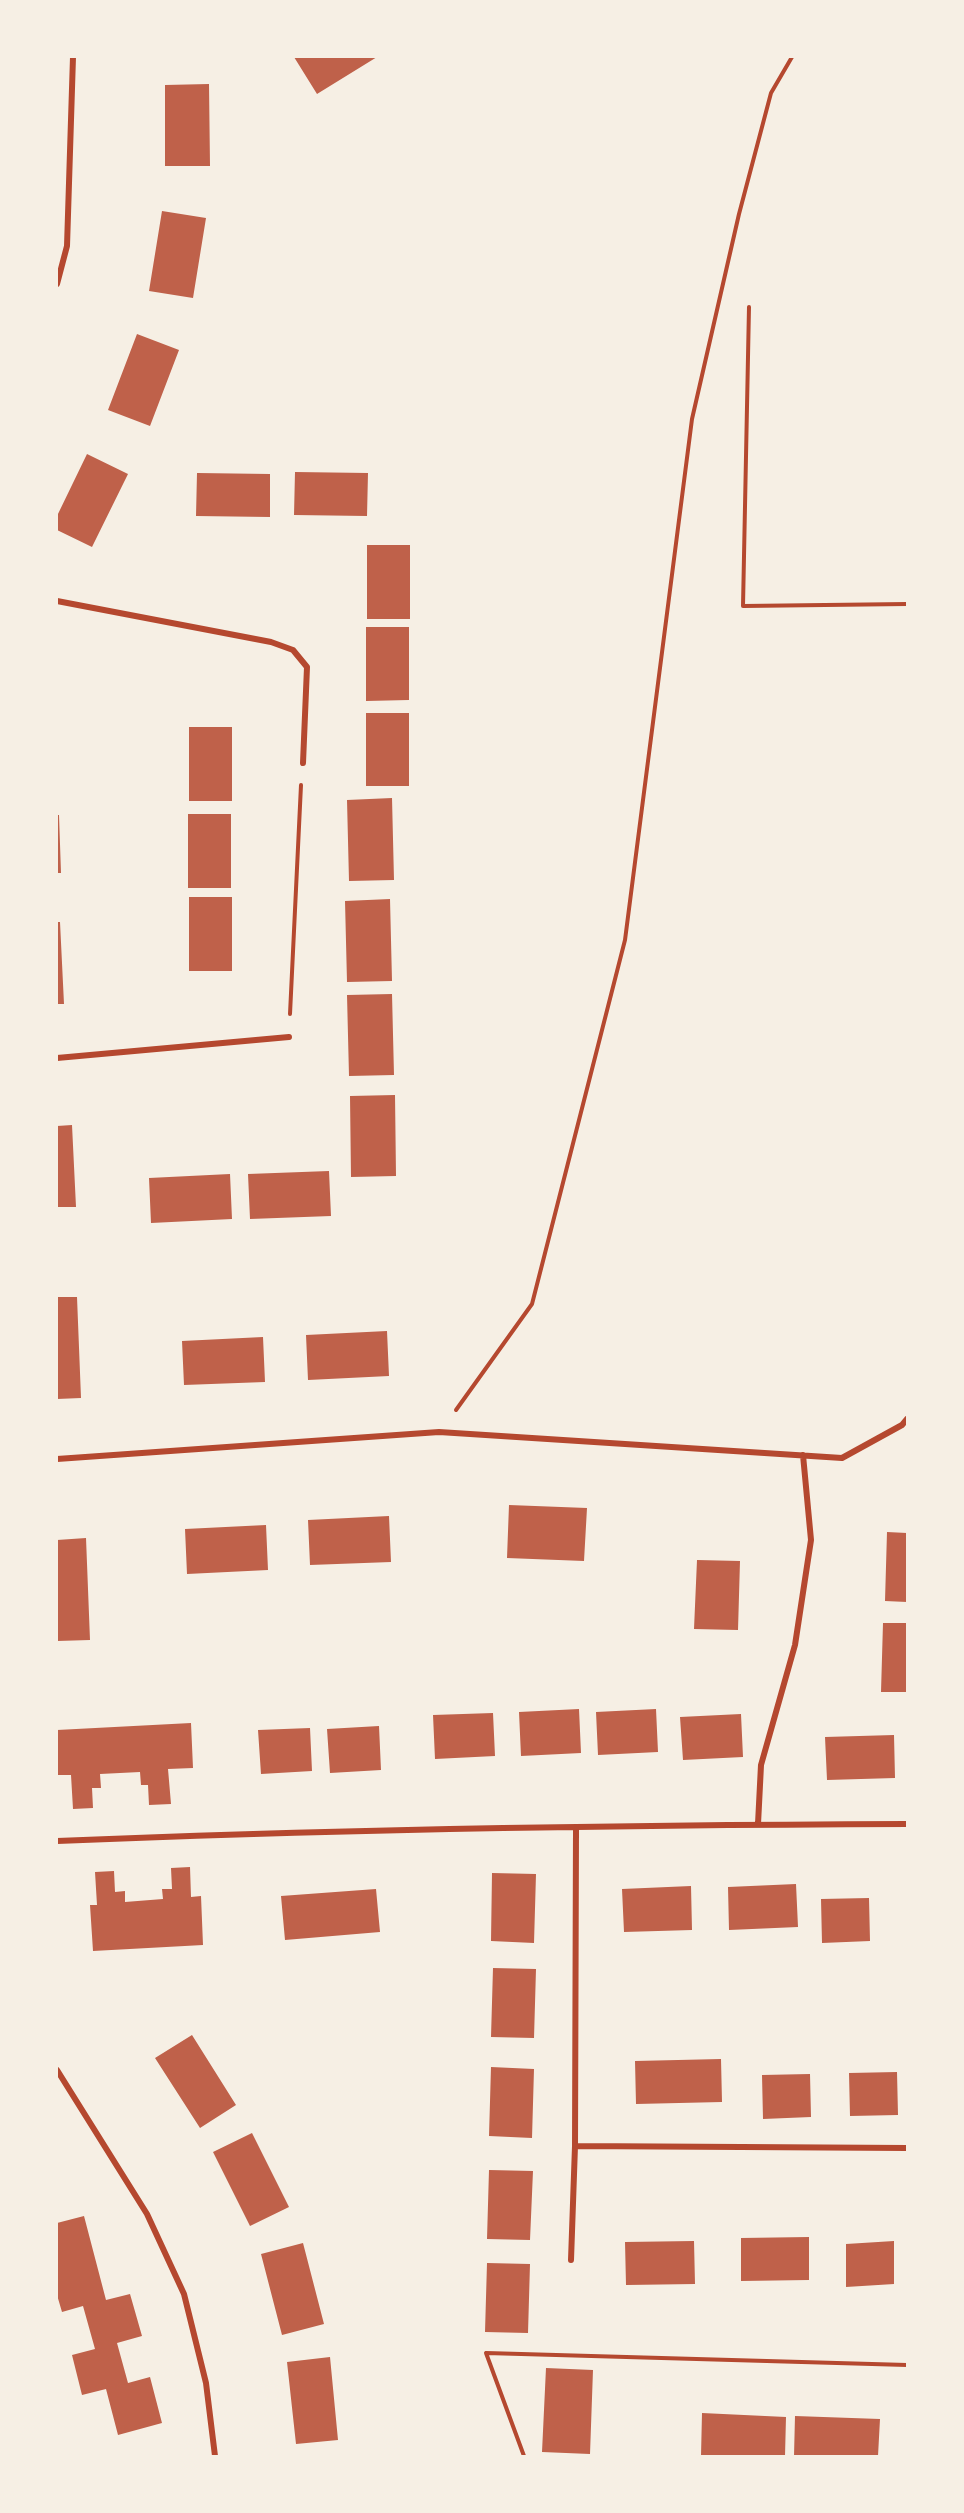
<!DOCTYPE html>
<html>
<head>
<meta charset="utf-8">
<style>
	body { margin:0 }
	#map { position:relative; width:964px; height:2513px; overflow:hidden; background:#f6efe4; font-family:"Crimson Pro",serif }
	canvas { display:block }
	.frame { position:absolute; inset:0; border:58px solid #f6efe4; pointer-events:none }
</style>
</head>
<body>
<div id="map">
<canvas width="964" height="2513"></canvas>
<div class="frame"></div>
</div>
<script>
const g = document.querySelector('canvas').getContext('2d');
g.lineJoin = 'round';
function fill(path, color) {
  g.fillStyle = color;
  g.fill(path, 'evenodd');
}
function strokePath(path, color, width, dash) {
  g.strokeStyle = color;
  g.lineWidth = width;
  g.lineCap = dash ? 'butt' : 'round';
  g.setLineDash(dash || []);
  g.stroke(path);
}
fill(new Path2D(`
	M294 57H377L317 94Z
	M209 84 210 166H165V85Z
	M162 211 206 218 193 298 149 291Z
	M137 334 179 350 150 426 108 410Z
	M87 454 128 474 92 547 57 530V516Z
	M295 472 368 473 367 516 294 515Z
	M197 473 270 474V517L196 516Z
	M367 545H410V619H367Z
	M366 627H409V700L366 701Z
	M366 713H409V786H366Z
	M189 727H232V801H189Z
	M392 798 394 880 349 881 347 800Z
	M188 814H231V888H188Z
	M57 815H59L61 873H57Z
	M189 897H232V971H189Z
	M390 899 392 981 347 982 345 901Z
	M57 922H60L64 1004H57Z
	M392 994 394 1075 349 1076 347 995Z
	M395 1095 396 1176 351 1177 350 1096Z
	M72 1125 76 1207H57V1126Z
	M329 1171 331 1216 250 1219 248 1174Z
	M230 1174 232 1219 151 1223 149 1178Z
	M57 1297H77L81 1398 57 1399Z
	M387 1331 389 1376 308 1380 306 1335Z
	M263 1337 265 1382 184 1385 182 1341Z
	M509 1505 587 1508 584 1561 507 1558Z
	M389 1516 391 1562 310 1565 308 1520Z
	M266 1525 268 1570 187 1574 185 1529Z
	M887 1532 907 1533V1602L885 1601Z
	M86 1538 90 1640 57 1641V1540Z
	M697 1560 740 1561 738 1630 694 1629Z
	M883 1623H907V1692H881Z
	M579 1709 581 1753 521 1756 519 1712Z
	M656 1709 658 1752 598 1755 596 1712Z
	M493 1713 495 1756 435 1759 433 1715Z
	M741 1714 743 1757 683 1760 680 1717Z
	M191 1723 193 1768 168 1769 171 1804 149 1805 148 1785H141L140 1772 100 1774 101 1788H92L93 1808 73 1809 71 1775H57V1730Z
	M379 1726 381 1770 330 1773 327 1729Z
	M310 1728 312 1771 261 1774 258 1730Z
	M894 1735 895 1778 827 1780 825 1737Z
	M190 1867 191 1897 201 1896 203 1945 93 1951 90 1905H97L95 1872 114 1871 115 1892 125 1891V1902L163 1899 162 1889H172L171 1868Z
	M492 1873 536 1874 534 1943 491 1941Z
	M796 1884 798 1927 729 1930 728 1887Z
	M691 1886 692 1930 624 1932 622 1889Z
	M376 1889 380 1932 285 1940 281 1896Z
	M869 1898 870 1941 822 1943 821 1899Z
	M493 1968 536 1969 534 2038 491 2037Z
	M192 2035 236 2105 200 2128 155 2058Z
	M721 2059 722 2102 636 2104 635 2061Z
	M491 2067 534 2069 532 2138 489 2136Z
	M897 2072 898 2115 850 2116 849 2073Z
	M810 2074 811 2117 763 2119 762 2075Z
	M252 2133 289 2207 250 2226 213 2152Z
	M489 2170 533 2171 530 2240 487 2239Z
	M84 2216 106 2300 130 2294 142 2336 117 2343 128 2383 150 2377 162 2423 118 2435 106 2389 82 2395 72 2355 95 2349 83 2306 62 2312 57 2295V2223Z
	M809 2237V2280L741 2281V2238Z
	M694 2241 695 2284 626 2285 625 2242Z
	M894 2241V2284L846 2287V2244Z
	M303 2243 324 2324 282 2335 261 2254Z
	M487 2263 530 2264 528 2333 485 2332Z
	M330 2357 338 2440 296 2444 287 2362Z
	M546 2368 593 2370 590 2454 542 2452Z
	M702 2413 786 2417 785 2456H701Z
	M795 2416 880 2419 878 2456H794Z`), '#bf614a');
strokePath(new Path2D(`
	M749 307 743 606 907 604
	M290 1014 301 785
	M456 1410 532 1304 625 940 692 419 739 214 771 93 792 57
	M524 2456 486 2353 907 2365`), '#b5482f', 4);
strokePath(new Path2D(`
	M57 284 67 246 73 57
	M57 601 271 642 293 650 307 667 303 763
	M57 1058 289 1037
	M57 1459 439 1432 842 1458 902 1425 907 1419
	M758 1824 761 1765 795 1645 811 1540 803 1455
	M57 1841C340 1829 624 1825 907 1824
	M57 2070 147 2214 184 2294 206 2383 215 2456
	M575 2146 907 2148
	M571 2260 575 2146 576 1828`), '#b5482f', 6);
</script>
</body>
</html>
